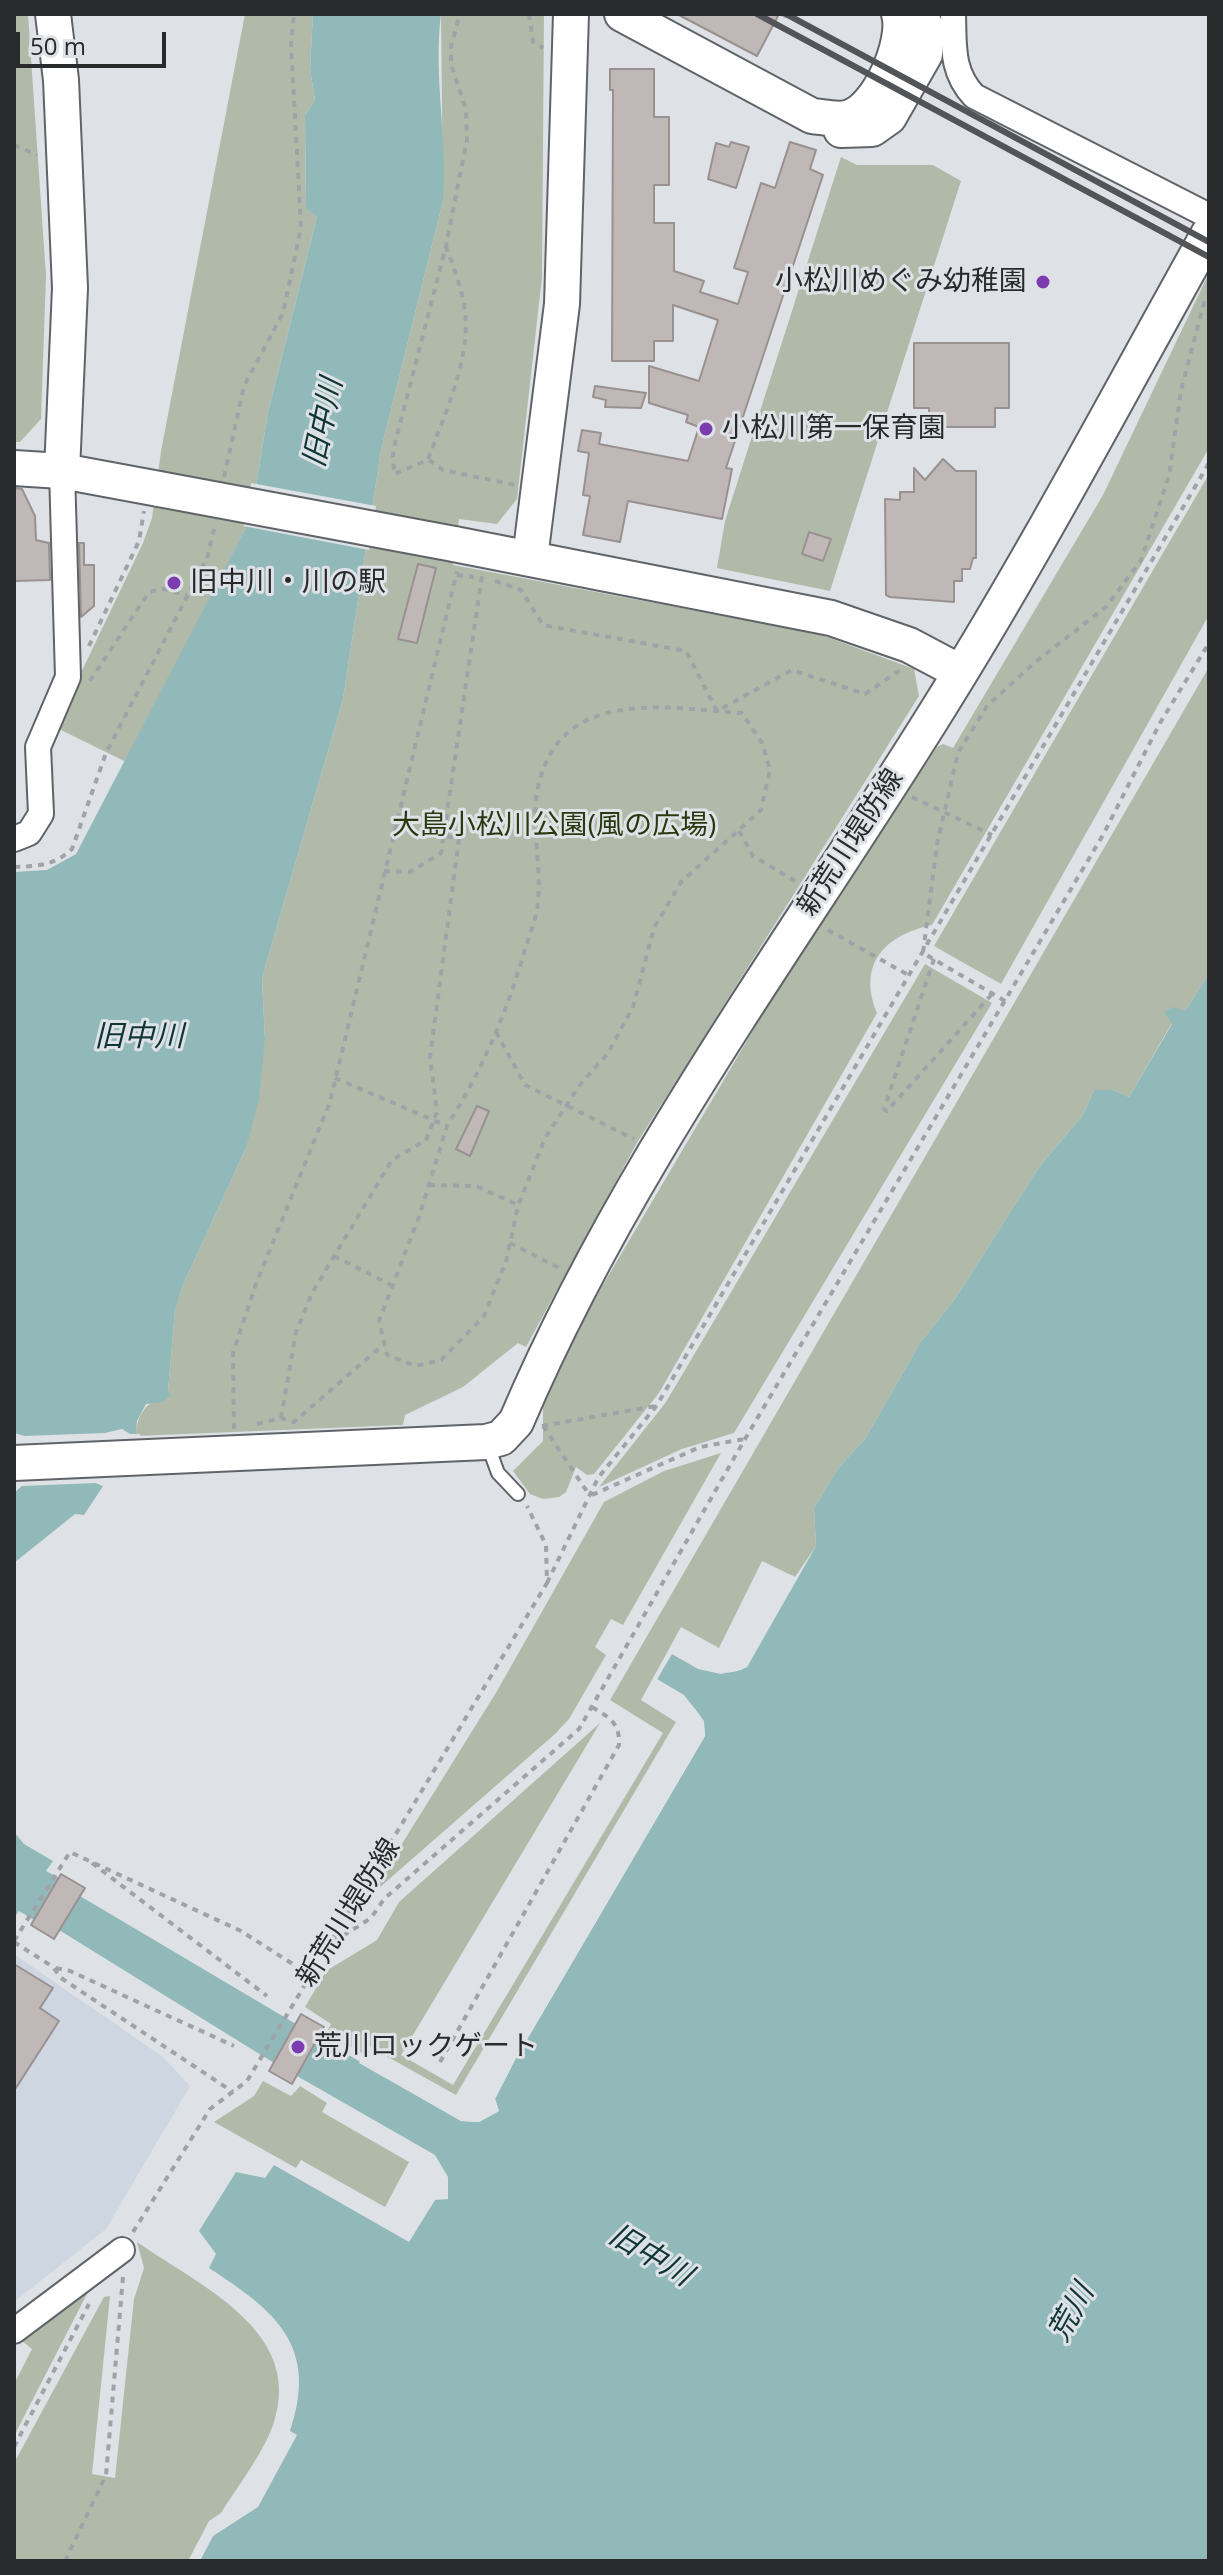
<!DOCTYPE html>
<html>
<head>
<meta charset="utf-8">
<style>
	body { margin:0 }
	#map { position:relative; width:1223px; height:2575px; overflow:hidden; background:#dee2e7; font-family:"Open Sans",sans-serif }
	canvas { display:block }
	.frame { position:absolute; inset:0; border:16px solid #282a2c; pointer-events:none }
	.scale { position:absolute; left:16px; top:32px; width:150px; height:36px; box-sizing:border-box; border:4px solid #282a2c; border-top:0; padding-left:10px; font-size:24px; line-height:28px; white-space:nowrap; color:#282a2c; -webkit-text-stroke:6px #dee2e7; paint-order:stroke }
</style>
</head>
<body>
<div id="map">
<canvas width="1223" height="2575"></canvas>
<div class="frame"></div>
<div class="scale">50 m</div>
</div>
<script>
const g = document.querySelector('canvas').getContext('2d');
g.lineJoin = 'round';
function fill(path, color) {
  g.fillStyle = color;
  g.fill(path, 'evenodd');
}
function strokePath(path, color, width, dash) {
  g.strokeStyle = color;
  g.lineWidth = width;
  g.lineCap = dash ? 'butt' : 'round';
  g.setLineDash(dash || []);
  g.stroke(path);
}
function drawText(font, color, halo, rows, align = 'center') {
  g.font = font + ' "Open Sans","Noto Sans JP",sans-serif';
  g.lineWidth = 6;
  g.setLineDash([]);
  g.textBaseline = 'middle';
  g.strokeStyle = halo;
  g.fillStyle = color;
  for (const [text, x, y, turn = 0] of rows) {
    g.save();
    g.translate(x, y);
    g.rotate((+turn || 0) * Math.PI / 180);
    g.textAlign = isNaN(turn) ? turn : align;
    if (halo) g.strokeText(text, 0, 0);
    g.fillText(text, 0, 0);
    g.restore();
  }
}
fill(new Path2D(`
	M14 1954 163 2057 190 2086 106 2229 14 2302Z`), '#cdd6e1');
fill(new Path2D(`
	M14 14H28L46 276 41 419 20 442H14Z
	M245 14H313L310 69 315 100 305 115 306 207 317 217 268 412 251 518 126 762 55 727 143 543 152 518 161 451Z
	M441 14H544L542 277 517 499 497 524 459 519 453 565 819 634 914 669 919 696 638 1141 526 1347 518 1343 463 1387 405 1415 403 1425 136 1436C137 1411 148 1403 168 1391L175 1309 183 1285 246 1148 265 1040 262 978 343 699 381 450 443 201Z
	M841 157 857 165H933L961 181 830 591 717 568 725 521Z
	M1209 273V448L932 925C885 935 857 964 877 1013L659 1393 594 1474 587 1475 576 1467 566 1492 559 1497 543 1499 530 1494 513 1471 543 1441V1403L594 1300 797 956 937 747 943 744 953 748 1103 495Z
	M1209 474V615L1001 984 934 946Z
	M1209 667V974L1185 1011 1172 1023 1129 1097 1113 1090H1094L1083 1115 1039 1167 957 1296 920 1343 865 1439 839 1467 814 1508 816 1546 795 1577 762 1561 719 1648 681 1627 641 1700 676 1722 456 2095 370 2047 365 2055 327 2032 331 2024 305 2007 326 1971 377 1940 399 1902 600 1723 401 2055 453 2085 663 1733 610 1700Z
	M925 964 992 1003 734 1433 682 1449 599 1487 666 1402Z
	M721 1453 623 1625 611 1619 595 1647 606 1655 569 1719 555 1734 379 1888 377 1884 497 1691 604 1502 664 1471Z
	M263 2081 291 2096 300 2086 327 2103 322 2112 409 2162 385 2207 301 2160 296 2168 214 2122 254 2096Z
	M137 2242C198 2285 304 2330 274 2422 265 2451 237 2487 221 2513L209 2521 188 2561H14V2463L104 2297 110 2296 92 2474 115 2478 134 2299 144 2268Z
	M88 2292 14 2436V2384L32 2349 21 2340 76 2294Z`), '#b1baa9');
fill(new Path2D(`
	M313 14H441C433 76 448 139 443 201L381 450 343 699 262 978 265 1040 259 1099 246 1148 183 1285 175 1310 168 1391 171 1395 163 1402 146 1404 137 1421 136 1436 84 1515 75 1514 14 1563V872L47 870 76 854 251 518 268 412 317 217 306 208 305 115 315 100 310 69Z
	M1209 974V2561H200L213 2536 258 2507 297 2435 290 2431C319 2345 275 2311 209 2268L216 2254 199 2231 236 2172 265 2178 274 2165 409 2242 435 2200 448 2199V2177L435 2155 297 2076 318 2037 461 2121 479 2122 499 2111 495 2099 515 2060 705 1736C706 1709 678 1692 657 1680L671 1653C694 1667 721 1681 747 1667L816 1546 814 1508 839 1467 865 1439 920 1343 957 1296 1039 1167 1083 1115 1094 1090H1113L1129 1097 1172 1024 1164 1012 1173 1007 1185 1011Z
	M14 1832 24 1844 53 1861 46 1871 59 1878 34 1920 19 1911 14 1918Z
	M80 1896 296 2024 274 2063 59 1930Z`), '#92b9b9');
fill(new Path2D(`
	M251 483 376 506 369 550 243 526 248 517Z
	M122 1429 130 1434H140V1438L107 1488 96 1483 22 1486 14 1493V1433L25 1436 105 1433Z
	M792 1575 795 1577 747 1667 721 1674 698 1669 672 1654 657 1679 684 1695 704 1721 705 1736 515 2060 495 2099 499 2111 479 2122 461 2121 359 2063 362 2059 462 2117 479 2118 495 2110 491 2098 511 2058 701 1735 700 1722 681 1698 655 1683 653 1678 671 1650 699 1665 722 1670 744 1664Z`), '#dee2e7');
const building = new Path2D(`
	M677 14H779L757 56Z
	M610 69H654V117H669V185H654V223H674V271L704 281 700 292 738 304 748 272 734 268 761 183 775 188 790 142 816 150 810 169 823 175 726 468 732 469 722 519 628 501 620 542 583 535 590 496 583 495 589 453 578 451 582 430 601 433 599 444 688 461 699 427 686 422 688 415 649 403V366L699 381 718 320 673 305V341H654V361H612L613 90H610Z
	M731 142 749 147 736 188 708 179 716 143 729 147Z
	M914 343H1009V408H995V427H929V408H914Z
	M595 386 646 393 641 408 605 407 606 400 593 397Z
	M943 459 956 471H976V558H973L970 569H962V581H954V602L890 597 886 595 885 499 900 500V492H914V468L925 480Z
	M14 488 22 489 35 516 36 540 49 543 50 580 14 581Z
	M809 532 831 539 823 561 802 554Z
	M79 543H84V565H94V606L81 617Z
	M418 564 436 568 417 643 398 639Z
	M477 1106 489 1111 470 1156 456 1149Z
	M61 1874 85 1888 54 1939 31 1925Z
	M14 1964 53 1988 40 2008 59 2021 14 2091Z
	M301 2014 324 2027 292 2084 269 2071Z`);
fill(building, '#c0b8b7');
strokePath(building, '#999191', 2);
const lane = new Path2D(`
	M487 1443 498 1473 518 1494`);
const street = new Path2D(`
	M953 14C954 45 951 72 974 96L1209 216
	M14 839 29 833 41 814 38 747 68 677 62 471
	M14 2331 122 2250`);
const secondary = new Path2D(`
	M53 14 61 80 70 288 62 471
	M622 14 812 116C824 117 839 121 850 117 879 108 907 41 899 14
	M841 130 872 129 889 117 925 54 926 27 920 14
	M14 468 62 471 159 489
	M454 544 831 618 909 645 960 672
	M530 558 562 304 571 14
	M14 1463 486 1442 501 1438 516 1422C624 1168 790 947 935 714 1033 558 1119 394 1209 233`);
strokePath(lane, '#606469', 16);
strokePath(street, '#606469', 28);
strokePath(secondary, '#606469', 38);
strokePath(new Path2D(`
	M529 14 533 42 543 48
	M781 14 790 18
	M14 145 37 155
	M446 246C452 263 459 281 463 299 475 353 445 411 428 460L394 474 393 451 446 246 467 139 466 110 451 64V46L460 14
	M429 460 443 470 515 485
	M224 477 244 386 283 313 301 227 291 44 294 14
	M457 575 474 577
	M495 581 521 590 543 625 686 651 717 711 792 670 865 694 900 670
	M89 646 139 541 144 511
	M90 681 149 592 164 589 187 595
	M912 797 992 835
	M739 831 753 856 795 881
	M14 867C37 866 54 866 72 849L106 753 207 558 215 525
	M384 871 410 872 441 853 482 576
	M828 930 910 976
	M934 959 884 1109 887 1111 993 993
	M1005 1001 923 953 937 844 958 753 987 706 1033 664 1107 606 1141 560 1169 476 1181 390 1205 299
	M496 1032 525 1085 634 1139
	M335 1078 447 1126 419 1217 379 1321 387 1355 415 1366 441 1360 484 1316 506 1261 518 1206 545 1138 579 1086 608 1053 633 1007 654 928 681 882 761 810 770 769 762 743 742 713C665 708 560 686 538 787 530 821 542 866 538 902 537 917 530 934 525 949 507 1012 482 1071 447 1126
	M429 1185 476 1186 518 1205
	M510 1243 561 1269
	M334 1256 391 1285
	M281 1418 296 1332 312 1293 392 1160 426 1140 437 1112 430 1057 459 839 446 836
	M257 1424 281 1418 294 1422 384 1344
	M542 1426 655 1406
	M543 1426 590 1496
	M234 1429 233 1353 256 1284 330 1102 457 571
	M592 1495 700 1447 744 1439
	M547 1583 598 1478 657 1405 1209 463
	M92 1863 267 1996
	M14 1941 70 1852 241 1931 310 1975
	M14 1942 53 1967 61 1978 233 2092
	M333 1942 371 1918 384 1899 579 1729 745 1439 1103 835 1160 723 1209 643
	M56 1968 70 1971 234 2046
	M440 2062 619 1745C620 1723 610 1718 592 1707
	M133 2232 210 2109 247 2081 547 1583 546 1545 527 1506
	M14 2447 89 2304
	M65 2561 106 2475 123 2277`), '#9fa3a7', 4, [6, 6]);
strokePath(lane, '#fff', 12);
strokePath(street, '#fff', 24);
strokePath(secondary, '#fff', 34);
strokePath(new Path2D(`
	M757 14 1209 257
	M786 14 1209 242`), '#525457', 6);
const secondaryBridge = new Path2D(`
	M159 489 454 544`);
strokePath(secondaryBridge, '#606469', 38, []);
strokePath(secondaryBridge, '#fff', 34);
for (const [x, y, r, color] of [
	[1043,282,8,"#7c3baf"],
	[706,429,8,"#7c3baf"],
	[174,583,8,"#7c3baf"],
	[298,2047,8,"#7c3baf"]
]) {
  const dot = new Path2D();
  dot.arc(x, y, r, 0, 2 * Math.PI);
  g.fillStyle = color;
  g.fill(dot);
  strokePath(dot, '#dee2e7', 3);
}
drawText('28px', '#282a2c', '#dee2e7', [
	["小松川めぐみ幼稚園",1027,282,"right"],
	["小松川第一保育園",722,429],
	["旧中川・川の駅",190,583],
	["荒川ロックゲート",314,2047]
], 'left');
drawText('28px', '#283a0d', '#dee2e7', [
	["大島小松川公園(風の広場)",554,826]
]);
drawText('28px', '#282a2c', '#dee2e7', [
	["新荒川堤防線",851,843,-57],
	["新荒川堤防線",349,1913,-58]
]);
drawText('italic 30px', '#0f3636', '#dee2e7', [
	["旧中川",324,423,-78],
	["旧中川",139,1037],
	["旧中川",650,2256,31],
	["荒川",1072,2313,-61]
]);
</script>
</body>
</html>
